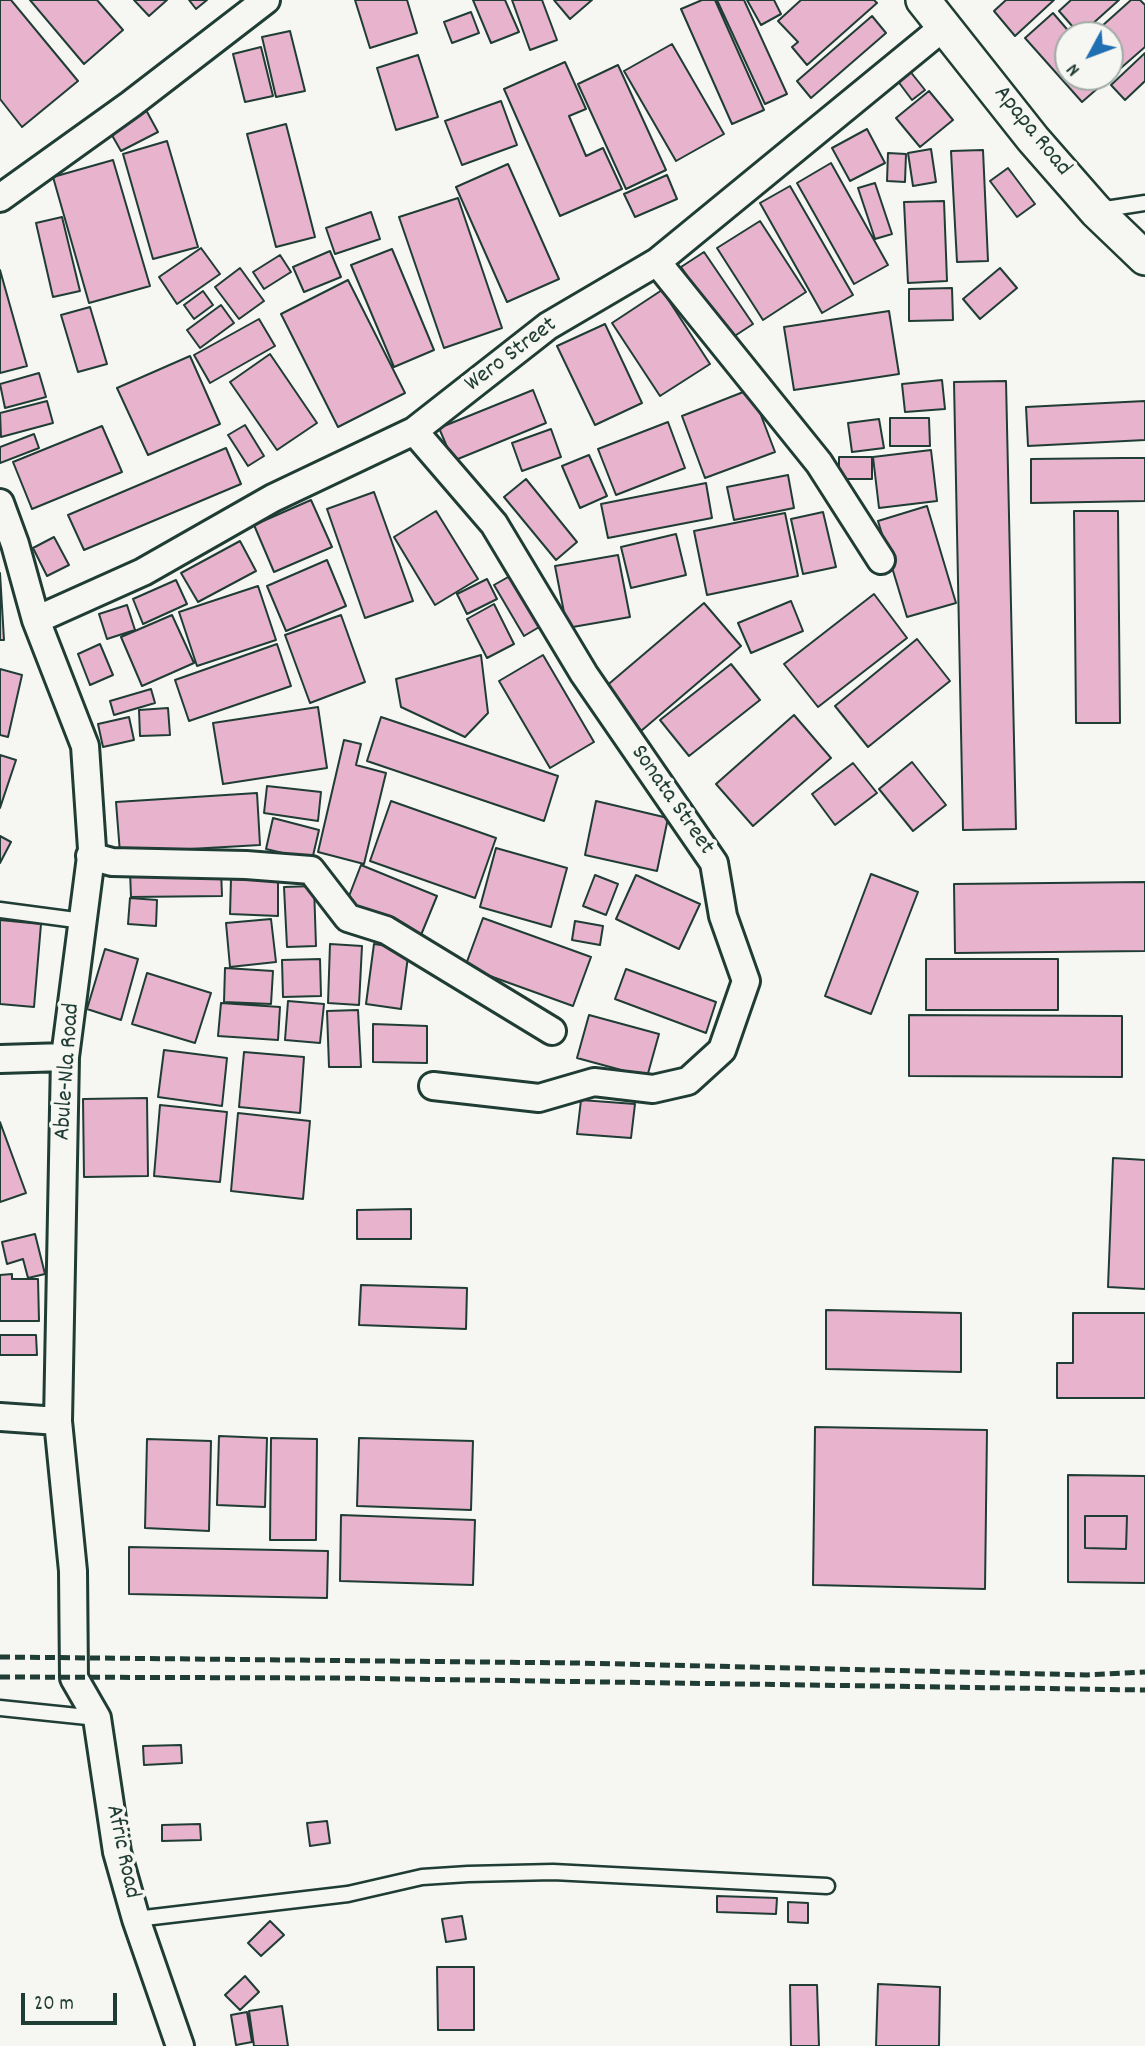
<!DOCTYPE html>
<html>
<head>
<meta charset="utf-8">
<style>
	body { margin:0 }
	#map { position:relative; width:1145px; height:2046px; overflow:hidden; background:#f6f6f2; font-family:Dekko,sans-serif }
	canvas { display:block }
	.north { position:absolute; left:1054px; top:21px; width:70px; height:70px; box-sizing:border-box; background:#f6f6f2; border:2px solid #a0aca6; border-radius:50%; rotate:229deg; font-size:19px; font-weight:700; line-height:28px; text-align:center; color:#1f3d34 }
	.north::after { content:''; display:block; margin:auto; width:24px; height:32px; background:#1f6fb2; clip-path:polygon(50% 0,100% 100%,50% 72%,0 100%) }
	.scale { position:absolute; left:21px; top:1993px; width:96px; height:32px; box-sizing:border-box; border:4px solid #1f3d34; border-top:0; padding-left:9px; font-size:21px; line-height:24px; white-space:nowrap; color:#1f3d34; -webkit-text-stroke:5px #f6f6f2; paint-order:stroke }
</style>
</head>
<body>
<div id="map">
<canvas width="1145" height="2046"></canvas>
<div class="north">N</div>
<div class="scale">20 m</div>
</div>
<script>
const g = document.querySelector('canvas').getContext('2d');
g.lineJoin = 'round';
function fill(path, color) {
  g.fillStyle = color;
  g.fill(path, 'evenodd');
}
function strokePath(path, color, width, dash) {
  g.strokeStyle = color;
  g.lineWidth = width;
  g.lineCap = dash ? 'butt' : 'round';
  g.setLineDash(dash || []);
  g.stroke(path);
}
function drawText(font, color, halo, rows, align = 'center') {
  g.font = font + ' Dekko,sans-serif';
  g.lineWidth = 7;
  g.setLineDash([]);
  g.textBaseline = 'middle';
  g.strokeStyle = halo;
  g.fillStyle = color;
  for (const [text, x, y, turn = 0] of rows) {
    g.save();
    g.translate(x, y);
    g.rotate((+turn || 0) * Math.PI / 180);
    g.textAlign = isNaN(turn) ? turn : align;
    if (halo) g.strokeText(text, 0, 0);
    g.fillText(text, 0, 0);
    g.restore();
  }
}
const building = new Path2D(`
	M0 0H11L78 81 22 127 0 99Z
	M30 0H97L123 30 84 64Z
	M134 0H167L149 16Z
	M189 0H207L196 9Z
	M355 0H407L417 33 370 48Z
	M473 0H505L519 32 491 43Z
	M512 0H542L557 40 530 50Z
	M554 0H592L570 19Z
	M702 0H715L764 110 732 124 681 9Z
	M717 0H744L787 94 765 104Z
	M747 0H774L781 14 761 25Z
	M801 0H874L877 3 807 65 792 47 798 42 778 21Z
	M1006 0H1054L1015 36 994 11Z
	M1071 0H1119L1080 35 1059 11Z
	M1131 0H1140L1145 5V47L1082 102 1025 38 1053 13 1072 35H1068V77H1110V35H1092Z
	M471 12 479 33 452 43 444 22Z
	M872 16 886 33 811 98 797 81Z
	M290 31 305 91 276 97 262 37Z
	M672 44 724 134 676 161 624 71Z
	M261 47 273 96 245 102 233 54Z
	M1145 53V81L1125 100 1111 85Z
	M418 55 438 117 396 130 377 68Z
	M565 62 586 109 569 116 586 156 603 148 622 189 560 216 504 89Z
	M618 65 666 170 626 189 578 84Z
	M909 70 925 90 912 100 897 80Z
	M929 91 953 120 920 147 896 118Z
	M501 101 517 145 462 165 445 121Z
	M146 110 158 132 121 151 109 130Z
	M286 124 315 237 276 247 247 134Z
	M867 129 885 163 850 181 832 148Z
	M167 141 198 247 153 259 123 154Z
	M931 149 936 182 913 186 908 153Z
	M983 150 988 261 957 262 951 151Z
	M888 153 906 154 905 182 887 181Z
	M113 160 150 286 89 303 53 177Z
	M831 163 888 265 854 284 797 183Z
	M508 164 559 279 507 302 456 187Z
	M1008 168 1035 204 1017 217 990 181Z
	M667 175 677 199 635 217 624 194Z
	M875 183 892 234 875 239 858 188Z
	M790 186 853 295 822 313 760 203Z
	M458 198 502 328 444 348 399 217Z
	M944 201 947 281 908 283 904 202Z
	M371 212 380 239 335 254 326 228Z
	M62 217 80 291 53 297 36 223Z
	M760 221 806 292 763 320 717 248Z
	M201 248 220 274 177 304 159 277Z
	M392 249 434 350 394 367 351 265Z
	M330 251 341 277 304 292 293 267Z
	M704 252 753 324 730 339 681 267Z
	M280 255 291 272 264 289 253 272Z
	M240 268 264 301 239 319 215 287Z
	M1000 268 1017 288 980 319 963 299Z
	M0 270 27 366 0 373Z
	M348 280 405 393 338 427 281 314Z
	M952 288 953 320 909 321V289Z
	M662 290 710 364 660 396 612 323Z
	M203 291 213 305 194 319 184 305Z
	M221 305 234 323 200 348 187 330Z
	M90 307 107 364 78 372 61 315Z
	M889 311 899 374 794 390 784 327Z
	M259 319 275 346 210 383 194 355Z
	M605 324 642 403 595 425 557 346Z
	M270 354 317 423 277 450 230 382Z
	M190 356 220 424 148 455 117 388Z
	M39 373 46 397 5 408 0 384Z
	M942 380 945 409 905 412 902 384Z
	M1006 381 1016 829 963 830 954 382Z
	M751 389 775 452 705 478 682 416Z
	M533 390 546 423 453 461 439 428Z
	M47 401 53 423 1 437 0 413Z
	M1145 401V440L1028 446 1026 407Z
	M890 418H929L930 446H890Z
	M879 419 884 448 852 452 848 423Z
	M668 422 685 468 616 495 598 449Z
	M245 425 264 456 248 466 228 435Z
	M102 426 122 472 32 509 13 462Z
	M551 429 561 457 522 471 512 443Z
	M34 434 39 448 0 463V447Z
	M226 448 241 484 84 550 68 515Z
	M931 450 937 501 879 508 873 457Z
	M589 455 607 496 580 508 562 466Z
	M839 457H872V479H839Z
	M1123 458H1145V501L1031 503V459Z
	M788 475 794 508 734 520 727 487Z
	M526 479 577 542 556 560 504 497Z
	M706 483 712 518 608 538 601 504Z
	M374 492 413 601 365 618 327 509Z
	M311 500 332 547 274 572 254 525Z
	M927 506 956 603 907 617 878 521Z
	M436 511 478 579 435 605 394 537Z
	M1074 511H1118L1120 723H1076Z
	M823 512 836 567 803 574 791 519Z
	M785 513 798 576 707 595 694 531Z
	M676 534 686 575 631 588 621 547Z
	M54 537 69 565 47 576 33 548Z
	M240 541 256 571 198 602 181 573Z
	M618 555 630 617 567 628 555 566Z
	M327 560 346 606 286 631 267 586Z
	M517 572 546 623 524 636 494 585Z
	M0 573 4 640H0Z
	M487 579 497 599 467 614 457 594Z
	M176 580 187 604 143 624 133 599Z
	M258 586 276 640 197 666 179 612Z
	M874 594 907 638 818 707 784 664Z
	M791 601 803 631 751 653 738 623Z
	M704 603 741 646 641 731 604 688Z
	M494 604 514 644 487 658 467 619Z
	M127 605 135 630 107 639 99 614Z
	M172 615 194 663 142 686 121 637Z
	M341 615 365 682 310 703 285 635Z
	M917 639 950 681 868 747 835 706Z
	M100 644 113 675 90 685 78 654Z
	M277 644 291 686 189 721 175 680Z
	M481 655 488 713 465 737 401 707 396 679Z
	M543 655 594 742 550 768 499 681Z
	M731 664 760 700 689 756 660 720Z
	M0 669 22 675 8 737 0 735Z
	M151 689 155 703 114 715 110 701Z
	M318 707 327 768 223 784 213 723Z
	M168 708 170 735 140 736 139 710Z
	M794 715 831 758 753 826 716 784Z
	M129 717 134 740 103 747 98 724Z
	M381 717 558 776 544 821 367 761Z
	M344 740 361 744 356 765 386 773 364 864 318 852Z
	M0 755 16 760 0 808Z
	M912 762 946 805 913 831 879 789Z
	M853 763 877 793 835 825 812 794Z
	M267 786 321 792 318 821 264 813Z
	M257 793 260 845 120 853 116 802Z
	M391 801 496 838 475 898 370 861Z
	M596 801 668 818 657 871 585 855Z
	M273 818 319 830 312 860 266 849Z
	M0 836 11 842 0 863Z
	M496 848 567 868 551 927 480 907Z
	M361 865 437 896 421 935 346 904Z
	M221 870 222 896 131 897 130 871Z
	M871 874 918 892 871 1014 825 996Z
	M595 875 618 884 606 915 583 906Z
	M636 875 700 904 679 949 616 919Z
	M231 879 278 881V916L230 914Z
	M1145 882V951L955 953 954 884Z
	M314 886 316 946 287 947 284 887Z
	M130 898 157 900 156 926 128 924Z
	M483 918 591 957 573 1006 465 967Z
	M271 919 276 962 230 967 226 923Z
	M0 920 41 924 34 1007 0 1004Z
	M575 921 603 926 600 945 572 940Z
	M330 944 362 946 359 1005 328 1003Z
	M374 944 409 949 401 1009 366 1004Z
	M105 949 138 959 121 1020 87 1009Z
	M320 959 321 996 283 997 282 960Z
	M926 959H1058V1010H926Z
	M225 968 273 971 271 1004 224 1002Z
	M626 969 716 1002 706 1033 615 999Z
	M147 973 211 993 195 1043 132 1024Z
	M288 1001 324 1004 320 1043 285 1040Z
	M221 1003 280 1007 278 1040 218 1036Z
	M358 1010 361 1067H329L327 1011Z
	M589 1015 659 1034 647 1077 577 1058Z
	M909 1015 1122 1016V1077L909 1076Z
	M373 1024 427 1026V1063L373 1062Z
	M164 1050 227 1058 222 1106 158 1097Z
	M244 1052 304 1057 300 1113 239 1107Z
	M147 1098 148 1176 84 1177 83 1099Z
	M581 1100 635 1104 631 1138 577 1134Z
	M160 1105 227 1112 220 1182 154 1176Z
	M238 1113 310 1121 303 1199 231 1191Z
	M0 1122 26 1193 0 1202Z
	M1113 1158 1145 1160V1289L1108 1287Z
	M411 1209V1239H357V1210Z
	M35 1234 45 1274 28 1278 23 1259 7 1264 2 1242Z
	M12 1274V1279H38L39 1321H0V1275Z
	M361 1285 467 1288 466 1329 359 1325Z
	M826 1310 961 1313V1372L826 1369Z
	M1073 1313H1145V1398H1057V1363H1073Z
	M0 1335H36L37 1355H0Z
	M815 1427 987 1430 985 1589 813 1585Z
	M219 1436 267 1438 265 1507 217 1505Z
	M271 1438 317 1439 316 1540H270Z
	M359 1438 473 1441 471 1510 357 1506Z
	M147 1439 211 1441 209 1531 145 1528Z
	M1068 1475 1145 1476V1583L1068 1582ZM1085 1516H1127L1126 1549 1085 1548Z
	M341 1515 475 1520 473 1585 340 1581Z
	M1085 1516H1127L1126 1549 1085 1548Z
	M129 1547 328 1551 327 1598 129 1594Z
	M181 1745 182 1763 144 1765 143 1746Z
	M327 1821 330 1843 310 1846 307 1823Z
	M200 1824 201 1840 162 1841V1825Z
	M717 1896 777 1898 776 1914 717 1912Z
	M788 1902 808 1903V1923L788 1922Z
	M462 1916 466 1939 446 1942 442 1919Z
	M270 1921 284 1935 261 1956 248 1943Z
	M437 1967H474V2030H438Z
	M245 1976 259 1992 240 2010 225 1995Z
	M878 1984 940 1987 939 2046H876Z
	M790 1985H817L819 2046H791Z
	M282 2006 288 2046H254L249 2011Z
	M247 2012 252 2042 236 2045 231 2015Z`);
fill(building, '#e7b3cd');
strokePath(building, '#1f3d34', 2);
const service = new Path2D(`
	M1099 210 1145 203
	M0 910 83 921
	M0 1708 97 1718
	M136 1919 348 1894 422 1877 468 1874 553 1872 827 1886`);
const minor = new Path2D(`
	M0 198 131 104 266 0
	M657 262 819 463 881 560
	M414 431 494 524 584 674 714 863 723 916 746 981 722 1050 688 1081 653 1089 594 1082 539 1098 433 1086
	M0 503 15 544 36 620 85 746 92 849 65 1057 58 1421 73 1571 74 1678 97 1718 117 1852 136 1919 180 2046
	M36 620 143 572 273 498 414 431 548 326 657 262 946 25
	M90 856 112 862 246 865 311 870 348 918 386 930 552 1031
	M0 1059 65 1057
	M0 1417 58 1421`);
const tertiary = new Path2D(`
	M923 0 1033 139 1096 211 1145 258`);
strokePath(service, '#1f3d34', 19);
strokePath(minor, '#1f3d34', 32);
strokePath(tertiary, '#1f3d34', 38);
strokePath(service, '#f6f6f2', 14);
strokePath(minor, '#f6f6f2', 26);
strokePath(tertiary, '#f6f6f2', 33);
strokePath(new Path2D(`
	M0 1657 578 1663 1087 1675 1145 1672
	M0 1677 336 1678 1145 1690`), '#1f3d34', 5, [10, 5]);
drawText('24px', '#1f3d34', '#f6f6f2', [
	["Apapa Road",1031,132,51],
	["Wero Street",512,356,-37],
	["Sonata Street",671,801,55],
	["Abule-Nla Road",69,1072,-86],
	["Afric Road",121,1852,78]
]);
</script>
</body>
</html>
